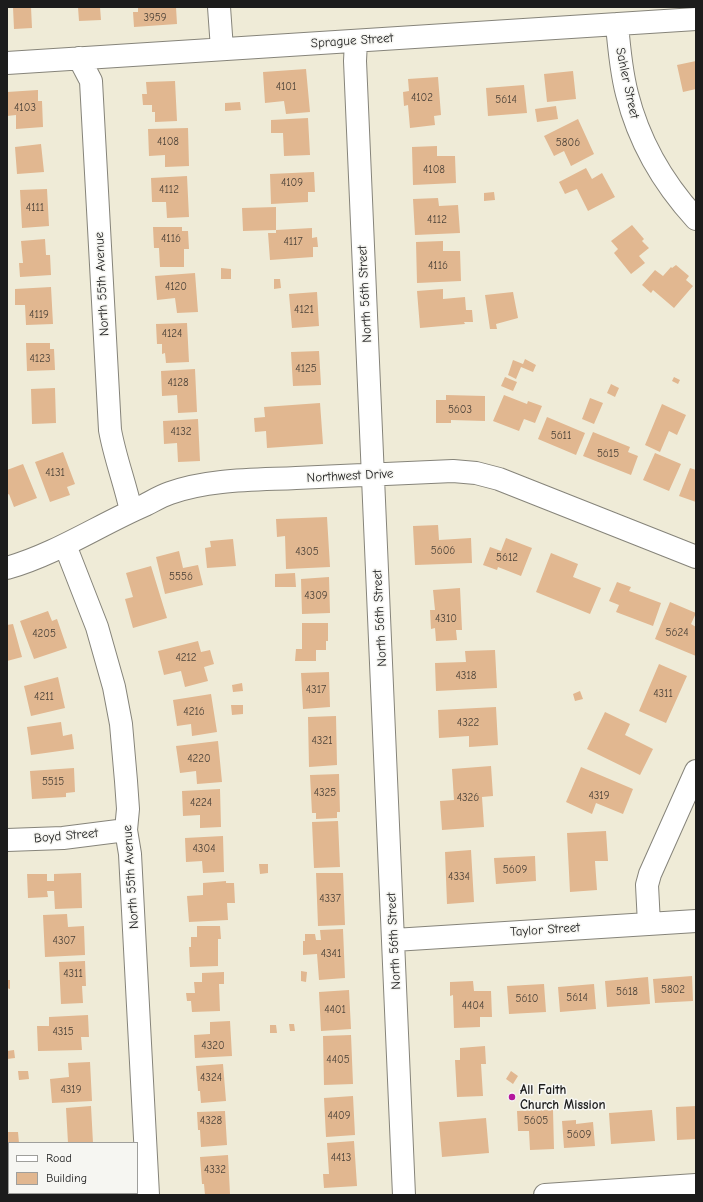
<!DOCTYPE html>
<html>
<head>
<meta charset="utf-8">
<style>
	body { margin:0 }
	#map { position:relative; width:703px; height:1202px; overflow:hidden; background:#efebd7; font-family:"Comic Neue",sans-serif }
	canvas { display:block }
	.frame { position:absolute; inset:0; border:8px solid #1c1c1c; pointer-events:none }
	.legend { position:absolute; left:8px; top:1142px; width:130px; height:52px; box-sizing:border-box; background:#f6f6f2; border:1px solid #9f9f9c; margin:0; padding:5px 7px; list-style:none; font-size:12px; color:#1c1c1c }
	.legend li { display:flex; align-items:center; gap:8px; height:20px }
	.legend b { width:20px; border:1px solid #9f9f9c }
</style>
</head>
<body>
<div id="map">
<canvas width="703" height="1202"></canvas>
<div class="frame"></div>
<ul class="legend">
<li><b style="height:5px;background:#fff"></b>Road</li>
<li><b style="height:11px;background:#e1b790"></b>Building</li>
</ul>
</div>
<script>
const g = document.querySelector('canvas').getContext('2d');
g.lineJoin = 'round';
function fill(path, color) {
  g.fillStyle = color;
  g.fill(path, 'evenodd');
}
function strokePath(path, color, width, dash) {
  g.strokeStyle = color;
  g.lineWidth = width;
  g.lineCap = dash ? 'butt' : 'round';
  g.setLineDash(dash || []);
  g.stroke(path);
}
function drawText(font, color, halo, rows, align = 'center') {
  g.font = font + ' "Comic Neue",sans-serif';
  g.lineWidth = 3;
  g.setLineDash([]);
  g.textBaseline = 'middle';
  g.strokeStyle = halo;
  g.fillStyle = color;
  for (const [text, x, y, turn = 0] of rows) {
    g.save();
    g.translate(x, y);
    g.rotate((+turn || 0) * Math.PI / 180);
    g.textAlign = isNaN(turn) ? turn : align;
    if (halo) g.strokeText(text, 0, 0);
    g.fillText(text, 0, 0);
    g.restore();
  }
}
fill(new Path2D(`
	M13 7H31L32 28 14 29Z
	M78 7H100L101 20 79 21Z
	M138 7H176L177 24 134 27 133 12H138Z
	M696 61V89L683 92 677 65Z
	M306 69 310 112 286 114 284 101 265 103 263 72Z
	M573 71 576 99 547 102 544 74Z
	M438 77 441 115 434 116 435 125 410 128 408 105 404 106 403 92 409 91 408 79Z
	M175 81 177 121 155 122V112H152V105H143L142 94H147L146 82Z
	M524 85 527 113 488 116 486 88Z
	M38 90V101H42L43 127 16 129V115L7 116V92Z
	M240 102 241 110 225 111V103Z
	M556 106 558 119 537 122 535 109Z
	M308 118 310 155 284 156 283 133H271V120Z
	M578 119 594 154 571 166 564 151 554 156 544 136Z
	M188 128 189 166 165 167V155L149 156 148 129Z
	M41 144 44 172 17 174 15 147Z
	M437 146V156H455L456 183 413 185 412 147Z
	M586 168 592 179 602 173 615 197 588 211 577 189 565 194 559 182Z
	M314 172 315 192H308V202L271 204 270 174Z
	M187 176 189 217 167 218 166 202H152L151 178Z
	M47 189 49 226 22 228 20 190Z
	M494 192 495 200 484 201V193Z
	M438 198 439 206 458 205 460 233 415 235 413 199Z
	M276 207V230L312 228V238L317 237 318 247H313V257L270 260 268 233H276V230L243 231 242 208Z
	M632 225 644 239 642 241 649 248 639 256 645 263 631 274 614 253 618 249 611 241Z
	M153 227H182V231H188L189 249H184V267H160L159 248H154Z
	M45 239 46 255H50L51 275 20 277 19 263H23L21 241Z
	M443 241V251H460L461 281 417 283 416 242Z
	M676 265 689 276 686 280 693 286 674 308 653 290 651 293 642 285 655 270 663 276 671 267 672 268Z
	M221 268 231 269V279H221Z
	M195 273 198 312 177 313 175 298 157 300 155 276Z
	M274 279H280L281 288 274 289Z
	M51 287 53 324 26 325 25 305H15V289Z
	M443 289V299L465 297 466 310H472L473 322H464L465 324 420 328 417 291Z
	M317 292 319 326 292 328 289 294Z
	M513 292 518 318 496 324 497 329H490L485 295Z
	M187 323 189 362 166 363 165 353 162 354V344H157L156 324Z
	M26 343H50V349H54L55 370 27 371Z
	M319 351 321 385 293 386 291 352Z
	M525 359 536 365 533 372 521 367 516 379 508 375 513 360 523 364Z
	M195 369 197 412 178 413 177 395 162 396 161 371Z
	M505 377 517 382 513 391 501 386Z
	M674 377 680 380 678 384 672 381Z
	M611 384 619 388 615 397 607 393Z
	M55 388 56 423 32 424 31 389Z
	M446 395 485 396V421L451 420V423H436V400H446Z
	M504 395 527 404 528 401 542 406 535 423 524 419 519 431 493 421Z
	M590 398 603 403 594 424 582 419Z
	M320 403 323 444 267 448 266 431 255 432 254 418 265 417 264 407Z
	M662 404 686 415 677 435 669 431 660 452 645 445Z
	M547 417 585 433 576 455 538 439Z
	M198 419 200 461 178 462 177 443 164 444 163 421Z
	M593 432 630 447 628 452 638 456 631 475 583 456Z
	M63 452 75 484 67 487 70 495 50 502 35 462Z
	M655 453 681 464 669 491 643 480Z
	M23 464 37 498 14 507 9 494 7 495V470Z
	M690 468 696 470V502L679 496Z
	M327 517 330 567 286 569 285 536 277 537 276 519Z
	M438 525 439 540 471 538 472 563 415 565 413 526Z
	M506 538 532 548 521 576 498 567 497 570 483 565 490 547 501 551Z
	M233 539 236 566 207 568 205 548 211 547 210 541Z
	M179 551 183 568 198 565 203 585 165 594 156 557Z
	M551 553 578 564 573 577 601 588 590 614 536 592Z
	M151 566 167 618 133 628 125 599 133 597 126 573Z
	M295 573 296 587H275V574Z
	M329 577 330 613 302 614 301 579Z
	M617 582 631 587 629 591 661 603 653 626 616 612 619 605 609 601Z
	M460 588 462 630H456L457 640 436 641 435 628 431 629 430 610H435L433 590Z
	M670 602 696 613 691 624 696 627V656L655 639Z
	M48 611 52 621 57 619 67 648 34 659 20 621Z
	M302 623H328V641H326V650H316V661H295L296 649H302Z
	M13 624 22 657 7 661V625Z
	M198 641 201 652 210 650 214 664 204 667 208 681 185 687 181 671 164 675 158 651Z
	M495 650 497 688 436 691 435 663 466 662 465 651Z
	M659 664 687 676 666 723 639 711Z
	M329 672 330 707 303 709 301 673Z
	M58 677 65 708 31 716 24 686Z
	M242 683 243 691 233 692 232 685Z
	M580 691 583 699 575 701 573 694Z
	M211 694 217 732 192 736 191 724 177 726 173 700Z
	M231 705H243V714L232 715Z
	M496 707 498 745 469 747V736L439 738 438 710Z
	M605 712 630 724 625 735 653 749 640 775 587 749Z
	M336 716 337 765 309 767 308 717Z
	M61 722 63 736 72 734 74 749 31 755 27 727Z
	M218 741 222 782 197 784 196 771 180 773 176 746Z
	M491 766 493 796 482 797 484 827 442 830 440 801 454 800 452 769Z
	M581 767 633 789 623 814 596 803 592 814 566 802Z
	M74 768 75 792 66 793V797L32 799 30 771Z
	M339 774 340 812H337V818L316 819V813H312L310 775Z
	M220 789 221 827 200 828V815L183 816 182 791Z
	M338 821 340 867 314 868 312 822Z
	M606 831 608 861H595L597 890 570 892 567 833Z
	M223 836 224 872 203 873 202 861 186 862 185 838Z
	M471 850 474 902 447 904 445 852Z
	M535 856 536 881 496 884 494 858Z
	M259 864H268V873L260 874Z
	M81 873 82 908 55 909 54 891H47L48 897 28 898 27 874H47V881H54V874Z
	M316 873H343L345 925 318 926Z
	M226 881V883H234L235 903H227L228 920 189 922 187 896 203 895V883Z
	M67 914 68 927 84 926 85 955 45 957 43 915Z
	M197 926H220L221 939H218V966L190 967 189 947H191V937H197Z
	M343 929 345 978 319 980 317 954 303 955V941H305V934H315L316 940H321L320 930Z
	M85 961 86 986H82L83 1003 61 1004 59 962Z
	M301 971 307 972 306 982 301 981Z
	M224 972V984H219L220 1011 192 1012 191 1001H187L186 993H195L194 982H202V973Z
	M692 976 693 1001 655 1003 653 979Z
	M648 977 650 1004 607 1007 605 981Z
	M7 980H10V989L7 988Z
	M473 981 474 991H491L492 1017H480V1027L454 1028 453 995 450 996V982Z
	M544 984 546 1012 509 1014 507 986Z
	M594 984 596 1009 560 1012 558 987Z
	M349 990 351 1029 321 1031 319 992Z
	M88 1015 89 1037H81L82 1050 38 1051 37 1026H49V1017Z
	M230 1021 232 1056 195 1058 194 1035 210 1034V1022Z
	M289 1024H294L295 1031H290Z
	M270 1025H276L277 1033H270Z
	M351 1035 353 1084 324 1085 323 1036Z
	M485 1046 486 1064H481L483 1096 457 1097 455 1060H460V1048Z
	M14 1050 15 1058 7 1059V1051Z
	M90 1062 92 1101 52 1103 50 1079 69 1077 68 1063Z
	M223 1064 226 1101 201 1103 200 1091H198L196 1066Z
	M18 1071H28L29 1079 19 1080Z
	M511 1071 518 1076 513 1084 506 1079Z
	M353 1096 355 1135 326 1137 324 1098Z
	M91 1106 93 1143H68L66 1108Z
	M696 1106V1139L677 1140 676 1107Z
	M553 1110 554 1149 530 1150 529 1131H518L517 1111Z
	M652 1110 655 1141 611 1144 609 1113Z
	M225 1111 227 1145 201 1147 200 1130H198L197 1112Z
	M486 1118 489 1153 442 1157 439 1122Z
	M576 1120V1124L593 1122 595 1146 564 1148 562 1121Z
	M7 1132H18L19 1143H9V1145H7Z
	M354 1141 357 1186 324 1188 323 1174H329L327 1143Z
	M228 1155 230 1194 205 1195 204 1184H202L200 1157Z
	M74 1193H96V1195H74Z`), '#e1b790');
const minor = new Path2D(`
	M219 7 222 49
	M617 24C619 48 621 71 627 94 639 142 663 183 696 219
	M356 41 355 61 404 1195
	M79 58 91 81 110 430C115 458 125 483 131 511
	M7 63 696 19
	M65 545 97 627 114 687 121 724 126 781 128 809 126 830 130 854 148 1195
	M7 568C56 554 99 525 145 505 153 501 161 496 170 493 210 479 254 480 296 478 348 476 401 473 453 471L476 473 499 479 696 557
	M7 840 63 838 126 830
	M649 924 647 885 650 874 696 771
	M394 940 696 921`);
const major = new Path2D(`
	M545 1195 696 1185`);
strokePath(minor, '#86847a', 24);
strokePath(major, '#86847a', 24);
strokePath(minor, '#fff', 22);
strokePath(major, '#fff', 22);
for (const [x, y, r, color] of [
	[512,1097,4,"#b5179e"]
]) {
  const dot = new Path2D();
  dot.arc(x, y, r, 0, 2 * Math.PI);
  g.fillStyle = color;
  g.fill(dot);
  strokePath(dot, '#f6f6f2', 1.5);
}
drawText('11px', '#4d4339', null, [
	["3959",155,18],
	["4101",286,87],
	["4102",422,98],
	["5614",506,100],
	["4103",25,108],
	["4108",168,142],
	["5806",568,143],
	["4108",434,170],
	["4109",292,183],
	["4112",169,190],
	["4111",35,208],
	["4112",437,220],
	["4116",171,239],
	["4117",293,242],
	["4116",438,266],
	["4120",176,287],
	["4121",304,310],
	["4119",39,315],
	["4124",172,334],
	["4123",40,359],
	["4125",306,369],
	["4128",178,383],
	["5603",460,410],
	["4132",181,432],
	["5611",561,436],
	["5615",608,454],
	["4131",55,473],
	["5606",443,551],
	["4305",307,552],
	["5612",507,558],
	["5556",181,577],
	["4309",316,596],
	["4310",446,619],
	["5624",677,633],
	["4205",44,634],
	["4212",186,658],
	["4318",466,676],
	["4317",316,690],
	["4311",663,694],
	["4211",44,697],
	["4216",194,712],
	["4322",468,723],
	["4321",322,741],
	["4220",199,759],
	["5515",53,782],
	["4325",325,793],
	["4319",599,796],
	["4326",468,798],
	["4224",201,803],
	["4304",204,849],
	["5609",515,870],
	["4334",459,877],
	["4337",330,899],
	["4307",64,941],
	["4341",331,954],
	["4311",73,974],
	["5802",673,990],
	["5618",627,992],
	["5614",577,998],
	["5610",527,999],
	["4404",473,1006],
	["4401",335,1010],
	["4315",63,1032],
	["4320",213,1046],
	["4405",338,1060],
	["4324",211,1078],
	["4319",71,1090],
	["4409",339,1116],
	["4328",211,1121],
	["5605",536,1121],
	["5609",579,1135],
	["4413",341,1158],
	["4332",215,1170]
]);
drawText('13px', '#1c1c1c', '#f6f6f2', [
	["Sprague Street",352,41,-4],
	["Sahler Street",627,83,78],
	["North 55th Avenue",102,284,-93],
	["North 56th Street",365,294,-93],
	["Northwest Drive",350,476,-3],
	["North 56th Street",380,618,-93],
	["Boyd Street",66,836,-5],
	["North 55th Avenue",131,877,-94],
	["Taylor Street",545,930,-4],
	["North 56th Street",394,941,-93]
]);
drawText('bold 13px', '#1c1c1c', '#f6f6f2', [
	["All Faith",520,1090],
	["Church Mission",520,1105]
], 'left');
</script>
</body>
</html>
